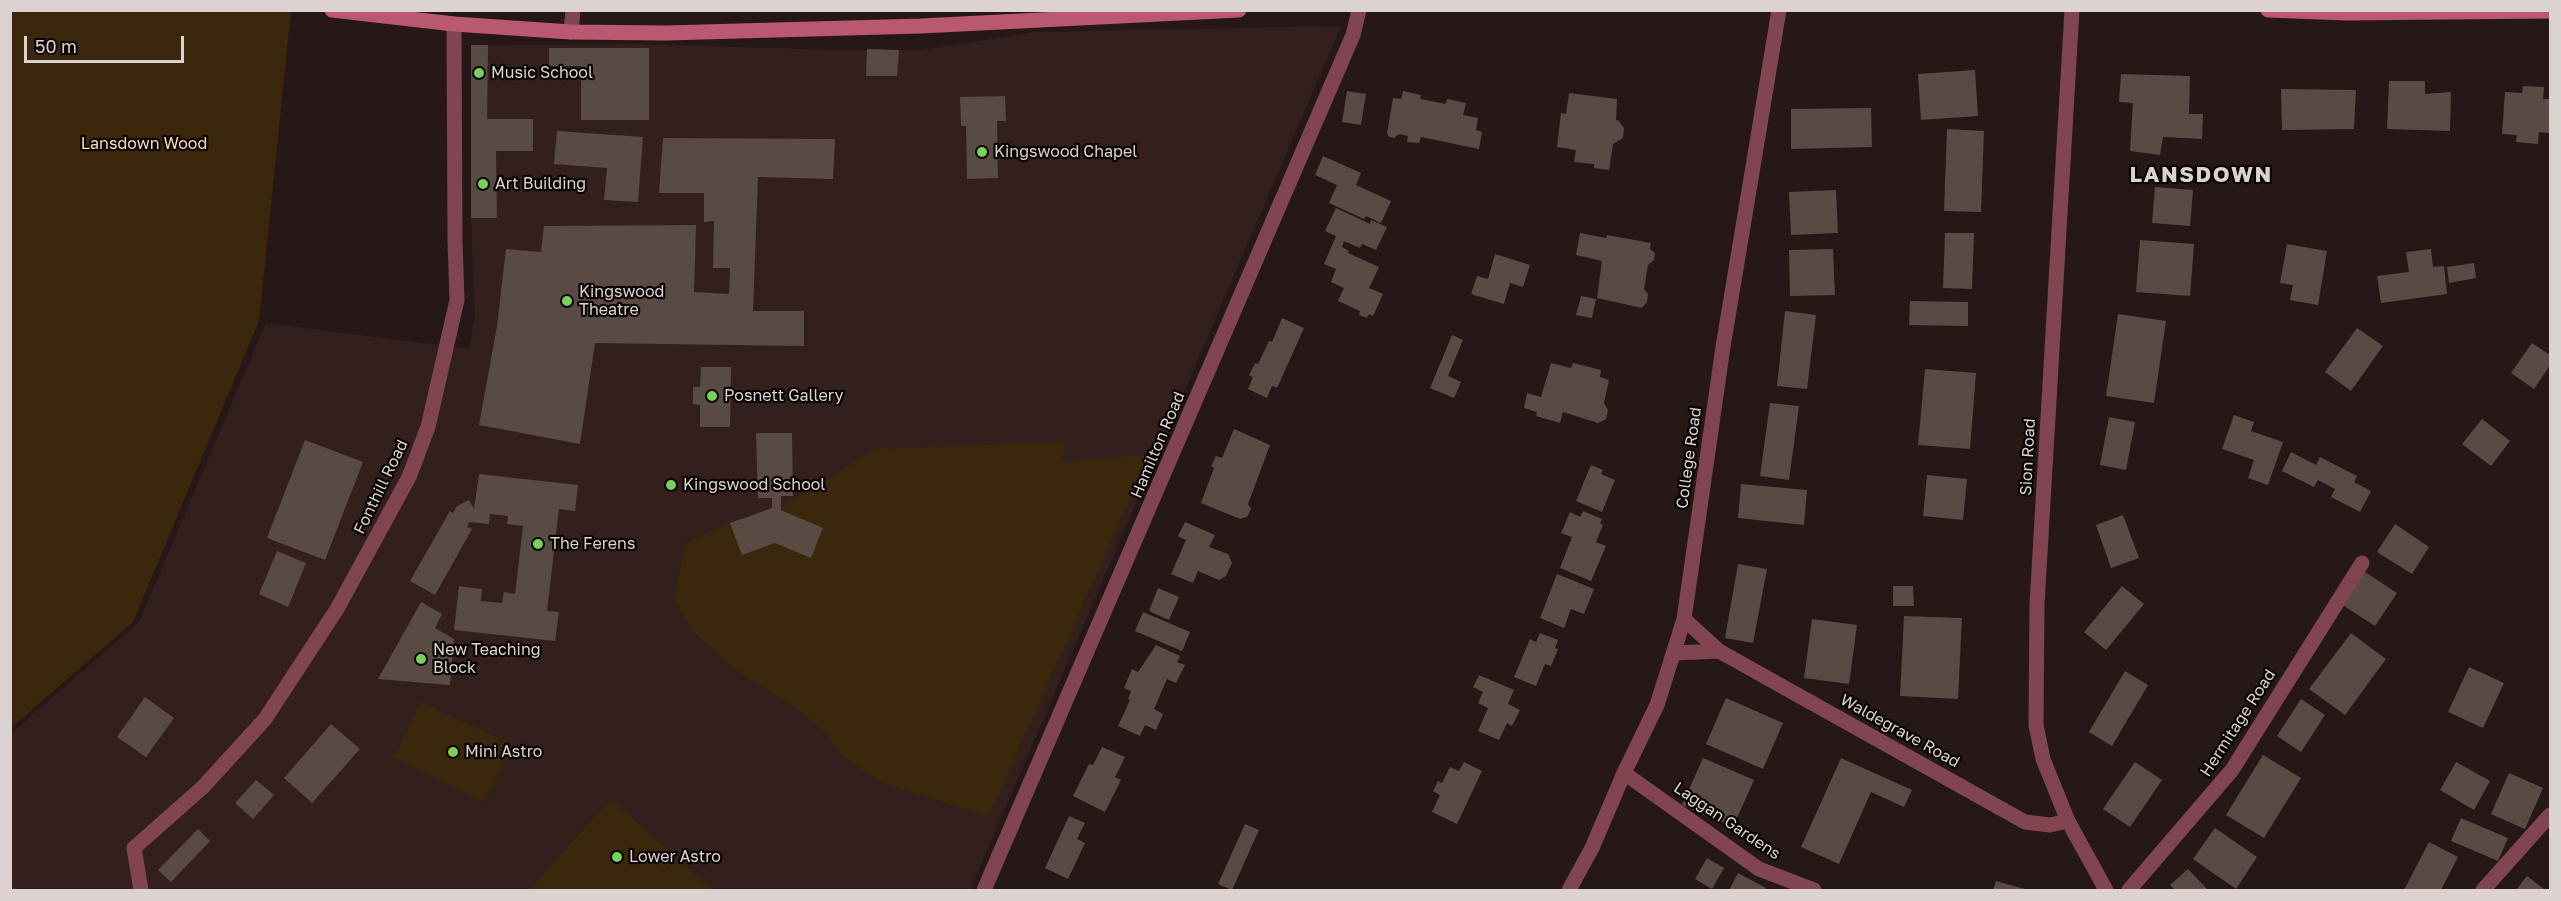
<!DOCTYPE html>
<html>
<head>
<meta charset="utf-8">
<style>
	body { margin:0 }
	#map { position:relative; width:2561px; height:901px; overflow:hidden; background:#261816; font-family:"Golos Text",sans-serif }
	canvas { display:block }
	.frame { position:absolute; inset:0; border:12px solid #dcd2d0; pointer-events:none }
	.scale { position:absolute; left:24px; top:36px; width:160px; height:27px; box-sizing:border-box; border:3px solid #dcd2d0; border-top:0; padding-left:8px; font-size:18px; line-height:21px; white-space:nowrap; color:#dcd2d0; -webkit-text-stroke:4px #0a0505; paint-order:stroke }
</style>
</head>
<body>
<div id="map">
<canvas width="2561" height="901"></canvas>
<div class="frame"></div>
<div class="scale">50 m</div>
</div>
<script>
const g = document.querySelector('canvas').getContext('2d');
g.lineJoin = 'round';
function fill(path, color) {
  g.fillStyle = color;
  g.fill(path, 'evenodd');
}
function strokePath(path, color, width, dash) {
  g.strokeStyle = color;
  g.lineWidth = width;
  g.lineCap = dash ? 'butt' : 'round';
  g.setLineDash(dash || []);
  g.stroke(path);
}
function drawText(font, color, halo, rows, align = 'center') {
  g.font = font + ' "Golos Text",sans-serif';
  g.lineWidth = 4.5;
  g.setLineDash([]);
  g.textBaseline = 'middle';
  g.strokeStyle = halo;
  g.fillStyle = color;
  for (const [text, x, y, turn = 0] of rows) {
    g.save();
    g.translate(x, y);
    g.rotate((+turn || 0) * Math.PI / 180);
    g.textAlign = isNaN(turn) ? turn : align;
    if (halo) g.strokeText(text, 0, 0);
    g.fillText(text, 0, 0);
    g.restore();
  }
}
fill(new Path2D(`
	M1341 26 970 890H11L10 734 139 622 266 323 469 349 475 317 471 218V45L633 44 836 50H921L1036 32Z`), '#33201d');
fill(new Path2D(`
	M11 10 291 11 259 321 133 622 11 728Z
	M1064 442 1062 462 1150 455 989 816 882 783 847 760 817 725 786 701 736 670 692 630 674 598 686 543 730 523 742 555 775 543 811 558 823 528 781 510 786 503 797 498 875 449Z
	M421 702 513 745 485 802 394 758Z
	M611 799 712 890H529Z`), '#3b270c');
fill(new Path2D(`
	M471 45H488L487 119H533V151H496L497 218H471Z
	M549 48H649V120H581V66H549Z
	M867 49 899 50 897 76H866Z
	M1975 70 1978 116 1921 120 1918 74Z
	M2121 74 2190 76 2189 114H2203L2202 139 2163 137 2160 155 2130 151 2133 103 2119 102Z
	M2389 81H2425V94L2451 92 2450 131 2387 129Z
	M2523 86 2544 87 2543 99H2550V133L2539 132 2538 144 2516 142 2517 135 2502 134 2505 92 2522 93Z
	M2281 89 2356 90 2354 129 2282 130Z
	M1347 91 1366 94 1361 125 1342 122Z
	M1403 91 1421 95 1420 99 1446 104 1447 99 1466 103 1463 115 1478 118 1476 130 1482 132 1479 149 1421 137 1419 143 1407 142 1408 136 1399 134 1394 138 1389 137 1387 133 1393 98 1401 99Z
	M1569 93 1617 99 1616 120 1619 121 1624 128 1623 138 1613 144 1609 170 1594 168V164L1574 162 1576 150 1557 147 1561 113 1566 114Z
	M1005 96 1006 121H997L998 178 967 179 966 126H961L960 97Z
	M1871 108 1872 147 1791 149V109Z
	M1947 129 1984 131 1981 212 1944 211Z
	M557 131 643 137 638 202 604 200 607 168 554 164Z
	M663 138 835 139 833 179 758 177 753 311H804V346L595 343 580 444 479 425 497 326 506 249 541 252 544 226 696 225 694 292 729 294 730 268H713L714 221 704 222V193H659Z
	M1323 156 1361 173 1356 185 1391 201 1381 223 1366 216 1364 219 1329 203 1337 185 1315 175Z
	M2155 187 2193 190 2190 226 2152 223Z
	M1836 190 1838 233 1791 235 1789 192Z
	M1336 208 1370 224 1371 220 1387 227 1376 250 1362 244 1360 248 1344 241 1342 247 1349 251 1348 253 1379 267 1369 288 1383 294 1373 316 1369 314 1367 318 1359 315 1360 311 1338 301 1344 288 1331 282 1336 269 1324 264 1336 236 1325 231Z
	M1580 233 1606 238 1607 235 1651 243 1650 249 1655 253 1654 260 1648 265 1644 289 1648 294 1647 302 1642 308 1597 298 1602 261 1576 255Z
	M1945 233H1974L1972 289 1943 288Z
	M2140 240 2194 244 2190 296 2136 292Z
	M2287 244 2327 251 2318 305 2290 300 2293 285 2280 283Z
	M1833 249 1835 295 1790 296 1789 250Z
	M2431 249 2433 267 2444 266 2447 294 2381 303 2377 276 2409 272 2406 252Z
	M1495 254 1530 265 1523 287 1510 283 1504 304 1471 294 1477 276 1488 279Z
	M2474 263 2476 278 2449 283 2447 267Z
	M1581 296 1596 299 1592 318 1576 315Z
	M1910 301 1968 302V326L1909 325Z
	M1785 311 1816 315 1807 389 1777 386Z
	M2118 314 2166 321 2154 403 2106 396Z
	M1282 318 1304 328 1277 388 1272 386 1267 398 1248 389 1253 377 1249 375 1255 363 1258 364 1269 341 1272 342Z
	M2357 328 2383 346 2351 391 2325 372Z
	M1452 335 1463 340 1448 376 1461 382 1454 398 1430 388Z
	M2532 343 2550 355V365L2534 389 2511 373Z
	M1551 363 1571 368 1573 363 1601 370 1600 377 1609 380 1604 403 1608 410 1606 419 1598 423 1563 412 1560 423 1536 416 1537 412 1524 408 1527 393 1541 397Z
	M701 367H731L730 427H700V405L693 404V387H700Z
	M1925 369 1976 373 1970 449 1918 445Z
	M1770 403 1799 406 1789 480 1760 476Z
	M2234 415 2254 422 2251 431 2283 442 2268 485 2248 478 2254 460 2222 449Z
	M2109 417 2135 422 2126 470 2100 465Z
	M2482 419 2510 441 2491 466 2462 444Z
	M1234 429 1270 445 1248 504 1251 509 1247 517 1240 519 1201 503 1214 468 1211 466 1216 456 1222 458Z
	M756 433H792L793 496H781V510L823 528 811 558 775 543 742 555 730 523 772 508V498H758Z
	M305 440 363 462 325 560 267 538Z
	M2291 452 2316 465 2320 457 2357 476 2354 482 2371 491 2360 512 2331 497 2335 489 2318 480 2314 487 2282 471Z
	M1591 465 1603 470 1601 474 1615 480 1602 512 1576 501Z
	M479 474 578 485 575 511 559 509 547 611 559 612 555 641 454 630 459 586 482 589 481 601 502 603 504 592 515 594 523 526 507 524 508 516 490 514 489 524 469 522 467 527 472 529 435 595 410 581 450 511 453 513 457 506 469 500 474 509Z
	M1927 475 1967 479 1963 520 1923 516Z
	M1741 484 1807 490 1804 525 1738 518Z
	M1583 511 1602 519 1600 523 1603 525 1596 542 1606 546 1591 581 1560 568 1572 537 1561 533 1570 512 1580 517Z
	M2123 515 2139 558 2111 568 2096 525Z
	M1185 522 1215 535 1209 547 1228 554 1232 563 1226 576 1219 580 1198 571 1193 583 1171 574 1186 540 1178 536Z
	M2395 524 2429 547 2412 574 2377 552Z
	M277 551 306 563 288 607 259 594Z
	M1738 564 1767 569 1753 643 1725 638Z
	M2362 570 2397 593 2375 626 2341 604Z
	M1557 574 1594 589 1584 614 1571 609 1564 628 1540 618Z
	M1893 586H1913L1914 606H1893Z
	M2122 586 2144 604 2106 650 2084 632Z
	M1158 588 1179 597 1169 620 1149 611Z
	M421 602 442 614 435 628 454 639 450 685 378 679Z
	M1143 612 1190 632 1182 651 1135 631Z
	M1904 616 1962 618 1958 699 1900 696Z
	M1812 619 1857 625 1849 684 1804 678Z
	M1540 633 1558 640 1555 648 1558 649 1551 666 1545 664 1536 686 1514 677 1530 639 1536 642Z
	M2351 633 2386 659 2345 715 2309 689Z
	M1156 645 1180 656 1177 662 1185 665 1176 683 1167 679 1154 709 1163 714 1156 730 1145 725 1140 736 1118 726 1130 700 1128 699 1131 691 1124 688 1132 669 1138 672Z
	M2469 667 2504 683 2483 728 2448 712Z
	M2125 671 2148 685 2112 746 2089 732Z
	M1479 675 1514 690 1508 704 1520 710 1512 726 1507 723 1499 740 1478 731 1488 708 1478 703 1483 692 1473 687Z
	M145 697 174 718 146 757 117 737Z
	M1726 698 1783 723 1763 769 1706 744Z
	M2301 699 2325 715 2301 752 2277 736Z
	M331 724 360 749 312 803 284 778Z
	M1102 747 1125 757 1115 777 1121 780 1105 812 1073 796 1089 764 1093 765Z
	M2263 755 2301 778 2264 838 2226 815Z
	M1703 758 1754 780 1733 827 1682 805Z
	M1841 758 1912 790 1904 807 1871 792 1839 864 1801 847Z
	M1464 762 1482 771 1457 824 1432 812 1440 795 1433 791 1438 781 1442 783 1450 767 1459 771Z
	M2135 762 2162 780 2130 827 2103 809Z
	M2456 762 2490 781 2474 810 2440 790Z
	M2509 773 2543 788 2525 829 2491 814Z
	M256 780 274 795 253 819 235 803Z
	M1069 816 1085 823 1077 839 1085 843 1068 879 1045 868Z
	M2461 818 2508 838 2498 861 2451 841Z
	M1245 824 1259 830 1232 890 1218 884Z
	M2215 828 2257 857 2236 889 2193 859Z
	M198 829 210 841 171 882 158 870Z
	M2429 842 2458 857 2441 890H2404Z
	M1707 858 1724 868 1712 889 1695 879Z
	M2188 869 2208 890H2175L2170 885Z
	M1738 873 1766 888 1764 890H1729Z
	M2527 876 2545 890H2516Z
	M1996 881 2028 890H1993Z`), '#594a43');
strokePath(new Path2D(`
	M2072 10 2037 604 2036 725 2043 759 2068 821 2106 890
	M571 32 573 10
	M1684 619 1719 651 2025 822 2050 825 2068 821
	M1675 653 1719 651
	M1624 773 1759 869 1814 890
	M141 890 134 848 203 787 265 719 337 609 409 477 428 427 457 300 455 241 454 24
	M984 890 1353 35 1359 10
	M1569 890 1592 848 1624 773 1657 705 1684 619 1723 347 1779 10
	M2129 890 2232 770 2362 563
	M2483 890 2550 815`), '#814451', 15);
strokePath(new Path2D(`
	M332 10 454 24 571 32 666 33 921 26 1239 10
	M2268 10 2346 13 2550 11`), '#ba586f', 15);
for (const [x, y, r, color] of [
	[479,73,6,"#78d259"],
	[982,152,6,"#78d259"],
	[483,184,6,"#78d259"],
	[567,301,6,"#78d259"],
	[712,396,6,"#78d259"],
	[671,485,6,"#78d259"],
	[538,544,6,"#78d259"],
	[421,659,6,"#78d259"],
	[453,752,6,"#78d259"],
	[617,857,6,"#78d259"]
]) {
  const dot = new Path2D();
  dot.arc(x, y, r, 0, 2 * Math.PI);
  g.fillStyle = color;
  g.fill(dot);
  strokePath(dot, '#0a0505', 2);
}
drawText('16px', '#dcd2d0', '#0a0505', [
	["Music School",491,73],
	["Kingswood Chapel",994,152],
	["Art Building",495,184],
	["Kingswood",579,292],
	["Theatre",579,310],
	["Posnett Gallery",724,396],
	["Kingswood School",683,485],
	["The Ferens",550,544],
	["New Teaching",433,650],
	["Block",433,668],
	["Mini Astro",465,752],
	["Lower Astro",629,857]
], 'left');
drawText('16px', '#fbdbb4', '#0a0505', [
	["Lansdown Wood",144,144]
]);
drawText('16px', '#dcd2d0', '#0a0505', [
	["Hamilton Road",1158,445,-67],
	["Sion Road",2028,457,-87],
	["College Road",1689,458,-82],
	["Fonthill Road",381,487,-64],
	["Hermitage Road",2238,723,-57],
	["Waldegrave Road",1900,731,29],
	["Laggan Gardens",1727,821,34]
]);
g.letterSpacing = '1.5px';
drawText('bold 22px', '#dcd2d0', '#0a0505', [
	["LANSDOWN",2201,175]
]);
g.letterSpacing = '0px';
</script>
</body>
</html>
